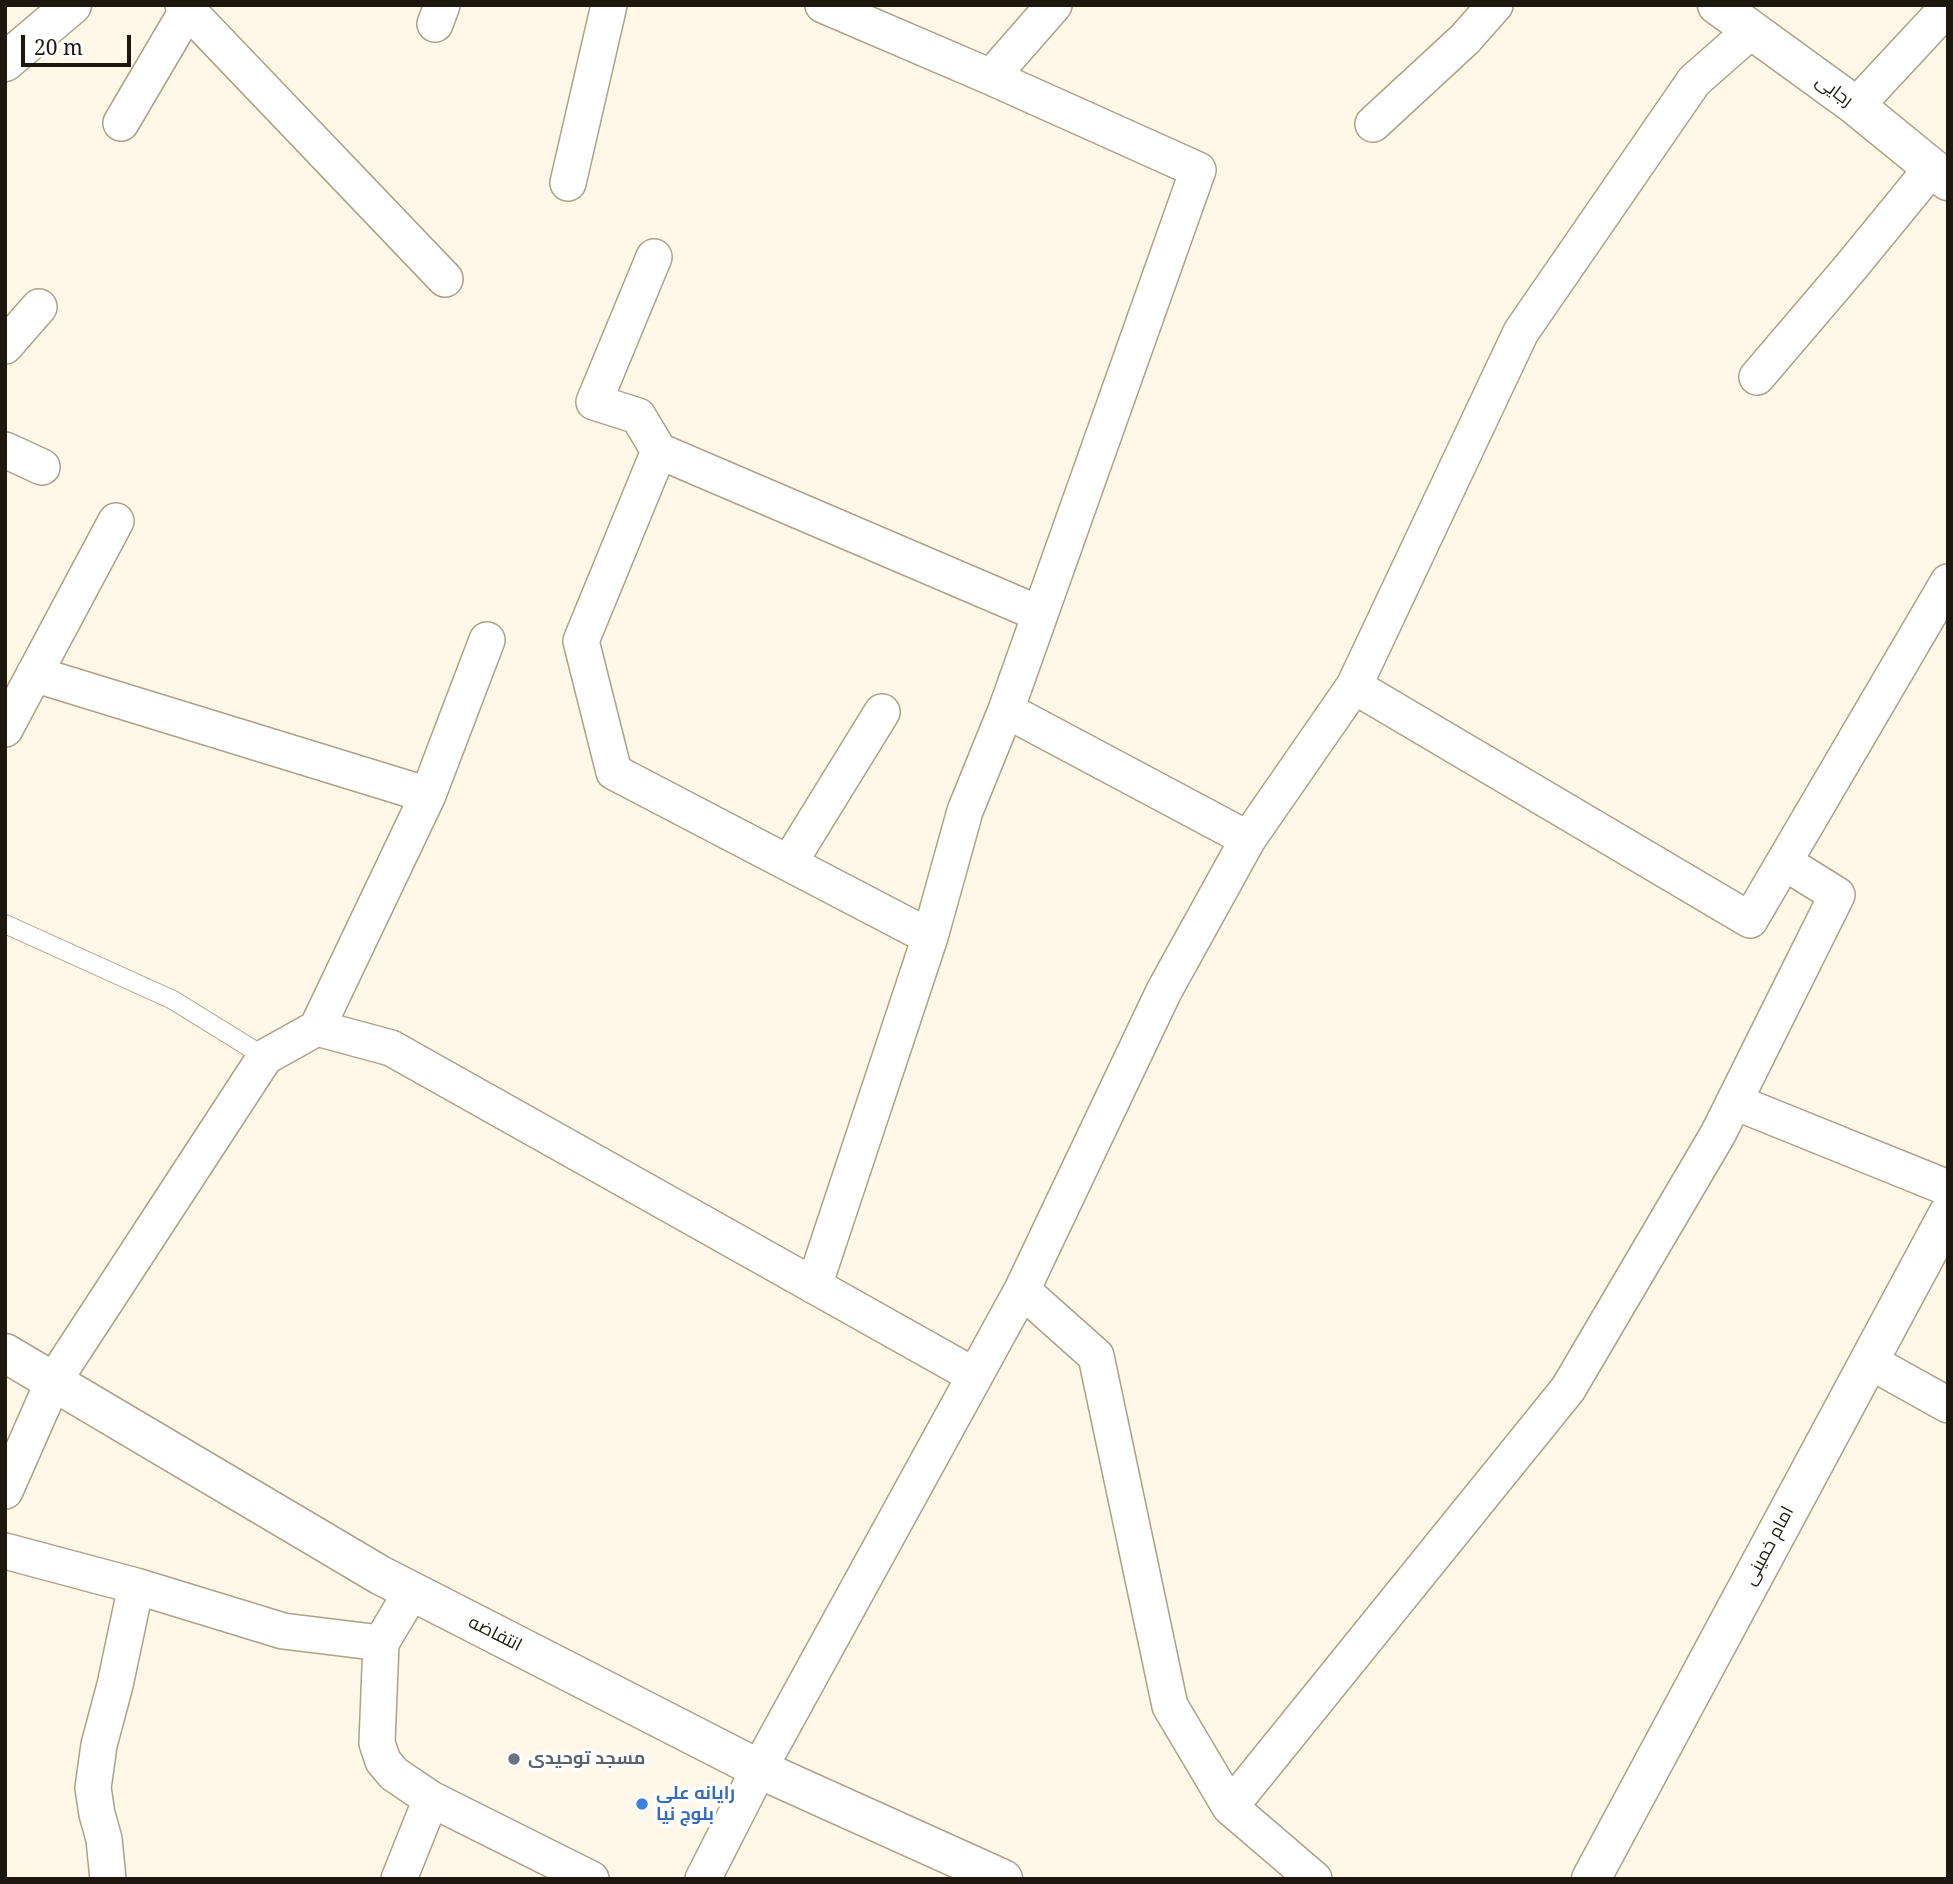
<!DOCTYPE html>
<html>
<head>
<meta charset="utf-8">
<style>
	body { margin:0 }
	#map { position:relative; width:1953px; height:1884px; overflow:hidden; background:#fff8e8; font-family:"Noto Serif",serif }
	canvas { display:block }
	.frame { position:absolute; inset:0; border:7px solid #1c180e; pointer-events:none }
	.scale { position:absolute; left:21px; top:35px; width:110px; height:32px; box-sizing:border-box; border:4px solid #1c180e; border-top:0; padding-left:9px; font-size:21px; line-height:24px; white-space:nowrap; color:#1c180e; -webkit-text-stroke:5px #fff; paint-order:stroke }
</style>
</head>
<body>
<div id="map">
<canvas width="1953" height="1884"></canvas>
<div class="frame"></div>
<div class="scale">20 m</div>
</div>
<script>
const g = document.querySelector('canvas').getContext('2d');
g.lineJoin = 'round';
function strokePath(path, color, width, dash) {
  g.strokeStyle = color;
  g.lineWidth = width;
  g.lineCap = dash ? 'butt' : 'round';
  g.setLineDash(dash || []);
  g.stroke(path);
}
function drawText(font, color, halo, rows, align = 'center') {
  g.font = font + ' "Noto Serif",Cairo,serif';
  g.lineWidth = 7;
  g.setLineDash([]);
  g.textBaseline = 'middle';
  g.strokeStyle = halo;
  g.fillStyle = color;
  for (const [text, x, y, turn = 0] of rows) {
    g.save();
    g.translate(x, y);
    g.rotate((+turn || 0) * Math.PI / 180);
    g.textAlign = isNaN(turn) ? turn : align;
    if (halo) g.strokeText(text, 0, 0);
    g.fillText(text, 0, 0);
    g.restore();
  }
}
const lane = new Path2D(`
	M5 924 173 1000 265 1057`);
const street = new Path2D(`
	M183 5 445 279
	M435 24 442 5
	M991 77 1054 5
	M1856 106 1948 7
	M121 123 188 9
	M1373 124 1465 39 1495 5
	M568 183 609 5
	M654 257 594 402 638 416 659 451 581 641 614 772 930 937
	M5 346 39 307
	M1757 377 1850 268 1931 169
	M5 450 42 467
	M659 451 1040 614
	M34 674 428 795
	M1354 686 1750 920 1948 582
	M1006 710 1248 839
	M5 729 116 521
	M789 863 882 712
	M317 1028 428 795 487 640
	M1735 1102 1948 1188
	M814 1286 930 937 965 811 1006 710 1198 170 991 77 823 5
	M1022 1290 1096 1356 1170 1706 1230 1807 1314 1879
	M1869 1361 1948 1405
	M5 1491 53 1382 265 1057 317 1028 391 1048 975 1376
	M5 1551 136 1586 283 1631 381 1643
	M412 1591 381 1643 377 1743 383 1761 394 1774 431 1799 591 1879
	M1230 1807 1568 1389 1718 1134 1837 895 1784 862
	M108 1879 104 1839 97 1814 93 1788 99 1745 115 1685 136 1586
	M399 1879 431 1799
	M703 1879 759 1769 1022 1290 1164 991 1248 839 1354 686 1521 332 1694 81 1752 30`);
const secondary = new Path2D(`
	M1717 5 1856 106 1948 181
	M5 62 72 5
	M5 1353 380 1575 759 1769 1003 1879
	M1591 1879 1948 1214`);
strokePath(lane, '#aca289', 20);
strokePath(street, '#aca289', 38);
strokePath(secondary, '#aca289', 41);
strokePath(lane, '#fff', 18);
strokePath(street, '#fff', 35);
strokePath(secondary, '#fff', 38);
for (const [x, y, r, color] of [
	[514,1759,7,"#6b7280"],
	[642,1804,7,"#3f7fe0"]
]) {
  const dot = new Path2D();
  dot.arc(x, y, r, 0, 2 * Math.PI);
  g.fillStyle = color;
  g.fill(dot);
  strokePath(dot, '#fff', 2.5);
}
drawText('18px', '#1c180e', '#fff', [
	["رجایی",1834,91,36],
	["امام خمینی",1769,1546,-62],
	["انتفاضه",495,1634,27]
]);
drawText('bold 18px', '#5b616d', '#fff', [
	["مسجد توحیدی",528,1759]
], 'left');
drawText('bold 18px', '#366cbe', '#fff', [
	["رایانه علی",656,1794],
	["بلوچ نیا",656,1815]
], 'left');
</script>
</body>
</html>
